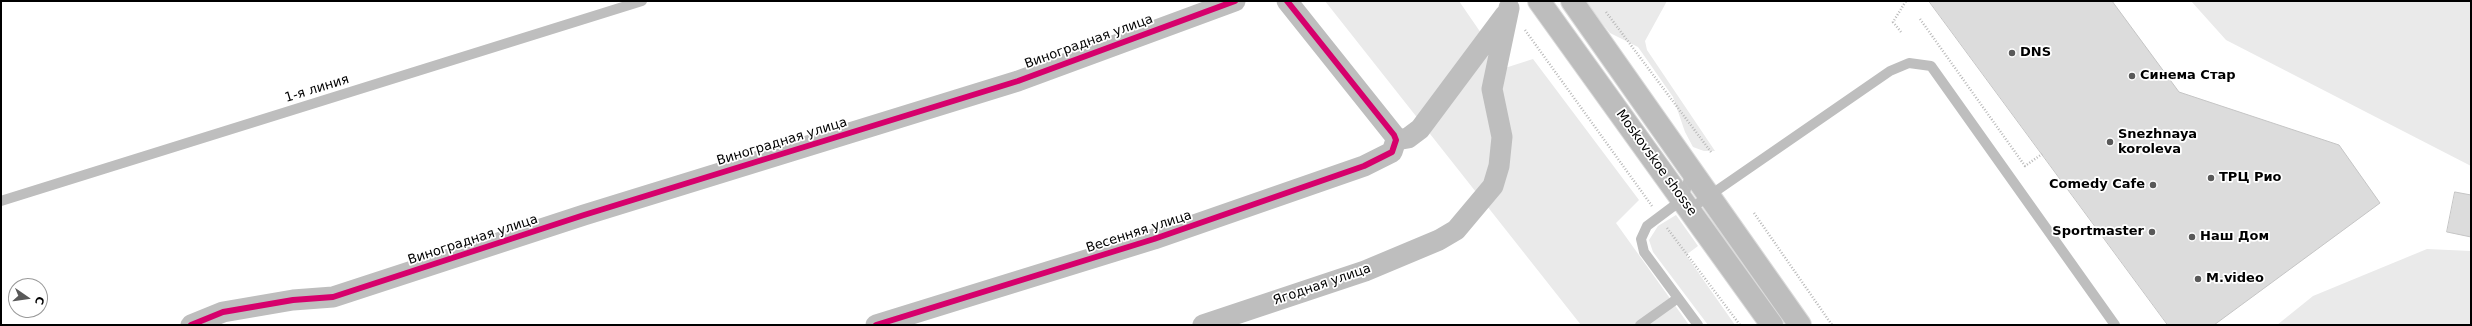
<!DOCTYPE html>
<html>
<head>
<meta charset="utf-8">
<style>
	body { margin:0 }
	#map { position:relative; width:2472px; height:326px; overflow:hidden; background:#fff; font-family:"DejaVu Sans",sans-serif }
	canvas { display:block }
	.frame { position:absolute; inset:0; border:2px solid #000; pointer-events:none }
	.north { position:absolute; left:8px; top:278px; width:40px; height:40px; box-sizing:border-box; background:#fff; border:1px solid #999; border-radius:50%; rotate:103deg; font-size:11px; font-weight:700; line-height:16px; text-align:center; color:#000 }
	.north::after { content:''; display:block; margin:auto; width:14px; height:18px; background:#595959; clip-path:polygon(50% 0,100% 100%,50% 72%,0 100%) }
</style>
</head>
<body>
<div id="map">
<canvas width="2472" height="326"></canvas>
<div class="frame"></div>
<div class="north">С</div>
</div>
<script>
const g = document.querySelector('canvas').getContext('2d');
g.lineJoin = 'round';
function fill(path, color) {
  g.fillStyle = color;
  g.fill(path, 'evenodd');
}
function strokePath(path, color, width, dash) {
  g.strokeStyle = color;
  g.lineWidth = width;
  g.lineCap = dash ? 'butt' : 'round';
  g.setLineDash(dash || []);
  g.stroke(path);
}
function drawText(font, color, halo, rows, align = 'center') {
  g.font = font + ' "DejaVu Sans",sans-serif';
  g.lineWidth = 3.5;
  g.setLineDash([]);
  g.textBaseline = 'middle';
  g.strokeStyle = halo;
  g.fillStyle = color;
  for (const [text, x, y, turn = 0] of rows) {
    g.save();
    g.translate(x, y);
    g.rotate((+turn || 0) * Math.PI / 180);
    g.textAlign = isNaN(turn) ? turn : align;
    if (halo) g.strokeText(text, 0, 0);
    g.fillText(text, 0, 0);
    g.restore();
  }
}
fill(new Path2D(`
	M1325 1H1459L1505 68 1533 59 1639 200 1616 223 1689 325H1581Z
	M1584 1H1667L1645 41 1647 50 1715 151H1704L1693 147 1685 132 1673 97 1638 47 1610 33Z
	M2191 1H2471V166L2226 40Z
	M1676 215 1698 246 1686 255 1735 325H1708L1653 252 1649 240 1658 226Z
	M2427 249 2471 251V325H2277L2313 296Z`), '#eaeaea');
const building = new Path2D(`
	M1929 1H2112L2179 92 2339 145 2380 203 2214 325H2168Z
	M2455 192 2471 195V237L2447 232Z`);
fill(building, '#dcdcdc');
strokePath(building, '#c5c5c5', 1);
const primary = new Path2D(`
	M1539 1 1772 325
	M1572 1 1800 325`);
strokePath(primary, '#dbdbdb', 24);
strokePath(new Path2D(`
	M1606 12 1711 152
	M1920 19 2025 166 2042 154
	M1525 30 1652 206
	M1901 32 1893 22 1906 1
	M1754 213 1832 325
	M1667 228 1740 325`), '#b8b8b8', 2.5, [1, 2]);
strokePath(new Path2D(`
	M1691 172 1683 199 1647 226 1641 239 1644 252 1698 325
	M1 201 642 1
	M1690 209 1890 71 1909 63 1931 66 2115 325
	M1640 325 1678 298`), '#bebebe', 10);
strokePath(new Path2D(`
	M1396 140 1408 138 1420 129 1505 15
	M191 325 223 312 293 300 333 297 584 215 1018 81 1235 1
	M876 325 1154 239 1364 166 1392 152 1396 140 1394 135 1287 1
	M1203 325 1365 271 1439 240 1456 230 1493 186 1499 166 1502 137 1492 89 1509 8`), '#bebebe', 21);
strokePath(primary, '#bdbdbd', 22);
strokePath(new Path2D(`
	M191 325 223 312 293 300 333 297 584 215 1018 81 1235 1
	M876 325 1154 239 1364 166 1392 152 1396 140 1394 135 1287 1`), '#d6006c', 6);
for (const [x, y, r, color] of [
	[2012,53,4,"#595959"],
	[2132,76,4,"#595959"],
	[2110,142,4,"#595959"],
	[2211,178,4,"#595959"],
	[2153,185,4,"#595959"],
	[2152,232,4,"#595959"],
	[2192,237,4,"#595959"],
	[2198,279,4,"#595959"]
]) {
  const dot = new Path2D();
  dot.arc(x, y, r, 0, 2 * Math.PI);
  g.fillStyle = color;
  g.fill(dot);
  strokePath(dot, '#fff', 1.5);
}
drawText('13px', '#000', '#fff', [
	["Виноградная улица",1089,42,-20],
	["1-я линия",317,89,-17],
	["Виноградная улица",782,142,-17],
	["Moskovskoe shosse",1656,163,54],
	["Весенняя улица",1139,232,-18],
	["Виноградная улица",473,240,-18],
	["Ягодная улица",1322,285,-19]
]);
drawText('bold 13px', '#000', '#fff', [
	["DNS",2020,53],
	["Синема Стар",2140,76],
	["Snezhnaya",2118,135],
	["koroleva",2118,150],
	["ТРЦ Рио",2219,178],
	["Comedy Cafe",2145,185,"right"],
	["Sportmaster",2144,232,"right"],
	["Наш Дом",2200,237],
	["M.video",2206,279]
], 'left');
</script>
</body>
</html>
